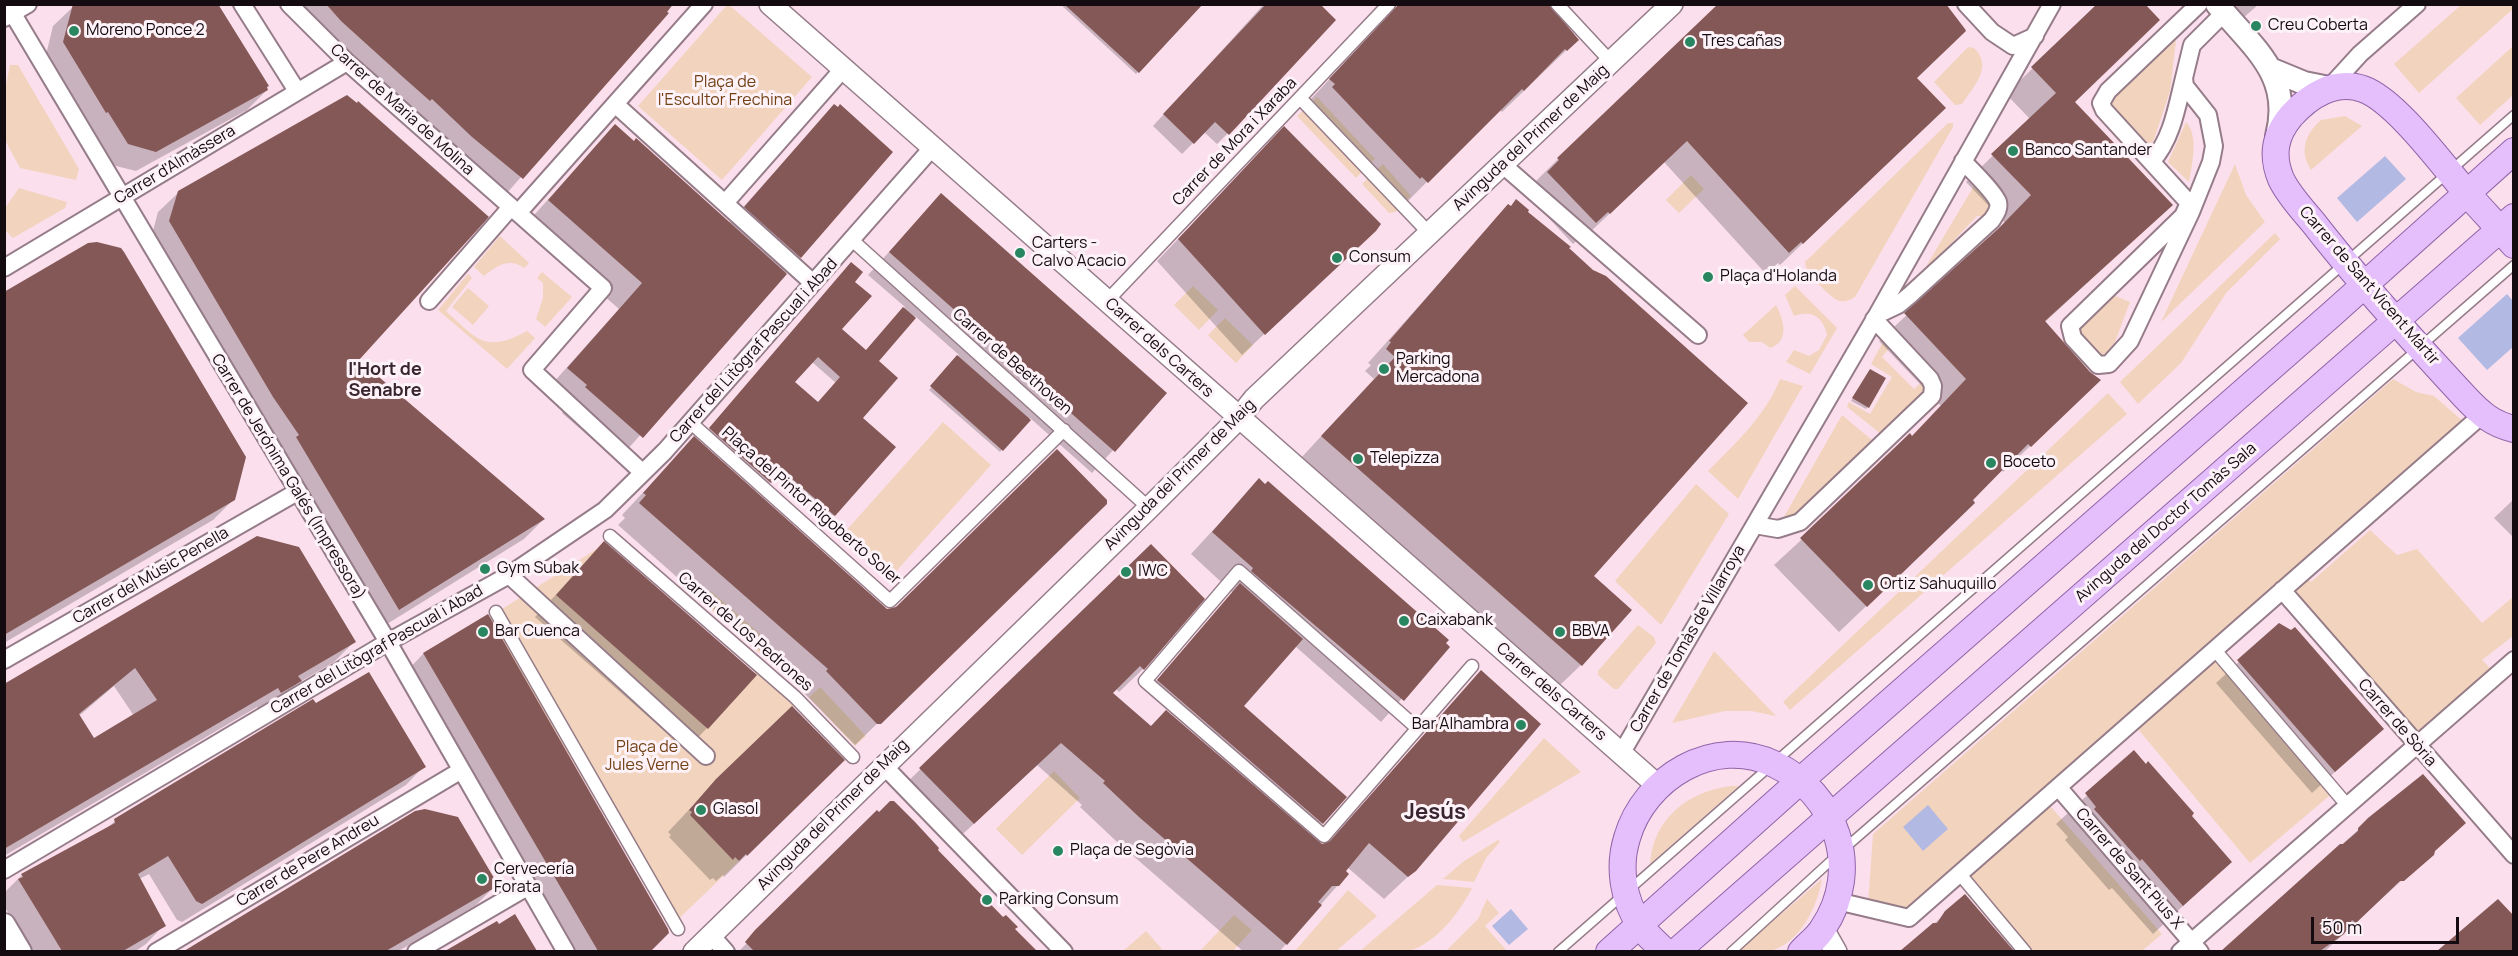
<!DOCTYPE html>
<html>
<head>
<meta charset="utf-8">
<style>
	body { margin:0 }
	#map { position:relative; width:2518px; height:956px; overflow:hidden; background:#fbdfed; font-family:Manrope,sans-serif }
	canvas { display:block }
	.frame { position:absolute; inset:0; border:6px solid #140b10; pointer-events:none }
	.scale { position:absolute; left:2311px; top:917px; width:148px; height:27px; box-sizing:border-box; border:3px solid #140b10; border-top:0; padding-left:8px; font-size:18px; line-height:21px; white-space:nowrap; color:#140b10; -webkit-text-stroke:4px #fdf2f7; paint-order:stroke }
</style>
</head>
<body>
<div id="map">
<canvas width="2518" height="956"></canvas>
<div class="frame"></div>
<div class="scale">50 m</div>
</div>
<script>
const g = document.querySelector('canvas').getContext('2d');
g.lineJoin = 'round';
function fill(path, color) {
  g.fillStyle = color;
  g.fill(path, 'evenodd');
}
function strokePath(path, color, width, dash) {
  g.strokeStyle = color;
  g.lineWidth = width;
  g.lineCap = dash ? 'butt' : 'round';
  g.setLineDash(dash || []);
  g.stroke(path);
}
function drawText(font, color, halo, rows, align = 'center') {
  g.font = font + ' Manrope,sans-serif';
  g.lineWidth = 6;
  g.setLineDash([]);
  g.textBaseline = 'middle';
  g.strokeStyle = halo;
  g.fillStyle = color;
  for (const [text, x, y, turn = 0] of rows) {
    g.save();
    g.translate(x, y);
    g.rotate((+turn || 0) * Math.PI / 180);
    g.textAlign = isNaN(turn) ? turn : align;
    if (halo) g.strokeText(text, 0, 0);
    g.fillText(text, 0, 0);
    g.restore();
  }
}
fill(new Path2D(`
	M728 4 812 77 722 180 638 106Z
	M2461 5H2513V9L2419 93 2394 64Z
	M2172 39 2176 41 2170 91 2153 142 2148 143 2116 110 2112 104 2113 96Z
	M2513 46V95L2480 125 2456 98Z
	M1968 47 1974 48C1994 67 1973 87 1962 104L1955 105 1934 82Z
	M10 65H18L79 169 76 180 20 168 5 140V90Z
	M1317 97 1375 159 1356 178 1297 116Z
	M2345 116 2362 126 2311 170C2299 151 2305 134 2321 120Z
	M2186 122C2199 135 2192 165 2189 182L2168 162Z
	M1948 123H1953V127L1855 297C1850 300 1846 302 1840 301 1831 300 1804 270 1805 262Z
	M1383 164 1411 196 1395 212 1389 213 1362 184Z
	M2235 164 2246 195 2265 222 2161 322Z
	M1691 175 1704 189 1679 213 1666 200Z
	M1975 184 1991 204V210L1984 216H1977L1921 275Z
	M19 188 67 202 65 208 13 238 5 230V208Z
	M2275 233 2280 239 2226 293 2181 363 2138 404 2120 382Z
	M500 236 529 263 524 268C510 257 496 266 484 276L474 267Z
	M542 272 572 297 545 327 536 319 543 298V283L537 278Z
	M468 274 472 278 446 311C477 339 485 354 527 331L535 338 507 369 438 310Z
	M1193 286 1218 310 1199 330 1174 305Z
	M1795 286 1837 328 1810 374 1786 362 1794 350 1809 356 1819 350 1827 335C1823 316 1811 310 1794 316L1785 295Z
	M468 288 489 306 473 325 452 307Z
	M2113 295 2130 302 2112 350 2100 356 2079 330Z
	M1776 305C1783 319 1791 341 1770 348L1762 342H1749L1743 335Z
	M1225 318 1253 345 1236 363 1208 335Z
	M1884 340 1890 347 1882 357 1914 389 1923 381 1927 386 1923 400 1916 399 1881 434 1847 407 1849 402 1870 414 1892 377 1871 364Z
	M1780 379 1803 386 1738 499 1708 471C1735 444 1766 415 1780 379Z
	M2393 379 2416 392 2434 396 2464 422 1899 916 1868 904 1873 834Z
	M2108 393 2127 414 1790 710 1783 702Z
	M1842 415 1872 440 1812 499C1808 515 1795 516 1781 522Z
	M943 422 991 465 892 576 844 533Z
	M1696 484 1729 514 1661 625 1615 581Z
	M2370 530 2397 555 2417 549 2482 623 2513 597V636L2482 660 2492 670 2424 730H2411L2296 597 2297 584 2307 577 2311 582Z
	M609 541 561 595 708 724 756 671 795 706 689 809 739 861 670 927 488 618Z
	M711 591 769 642 772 647 767 655 759 653 703 602 704 595Z
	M1638 625 1654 637 1656 643 1618 689H1614L1598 675V671Z
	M1714 651 1776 716 1751 711H1725L1672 723Z
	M2219 656 2335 791 2250 863 2137 728Z
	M820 687 866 736 855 746 809 697Z
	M1544 738 1581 772 1463 842 1459 836Z
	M1054 771 1080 798 1022 855 996 829Z
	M1731 786H1739L1650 864C1653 819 1688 791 1731 786Z
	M2045 800 2162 934 2142 951H2026L1964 874Z
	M1498 840 1500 842 1486 858 1474 882 1443 879 1464 861Z
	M1822 879C1817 908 1799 945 1767 952 1758 953 1747 952 1738 951Z
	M1437 885 1472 888C1459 914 1436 943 1407 952 1394 955 1374 952 1360 951Z
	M1348 890 1377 916 1336 951H1295Z
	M1487 899 1499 913 1485 926 1507 951H1446L1478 919Z
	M1234 915 1252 930 1233 951H1200Z
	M1146 931 1162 949 1159 951H1123Z`), '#f2d4be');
fill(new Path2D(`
	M2385 156 2406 179 2357 222 2337 198Z
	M2507 294 2513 301V347L2487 370 2458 338Z
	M1928 805 1948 829 1923 851 1903 827Z
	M1511 909 1528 929 1509 945 1492 926Z`), '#b2b9e3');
fill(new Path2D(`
	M291 4H674L506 194Z
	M1060 4H1201L1136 74Z
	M1264 4H1318L1228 133 1217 144 1204 132 1182 154 1153 126Z
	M1400 4 1577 40 1502 112 1499 109 1406 203 1309 101Z
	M1720 4 1915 78 1922 130 1780 265 1778 263 1766 274 1664 162 1587 235 1585 233 1573 244 1527 195 1538 183 1536 181 1558 159Z
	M2230 4H2259L2242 19Z
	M74 6 265 88 267 90 247 110 136 171 108 164 44 63 53 26Z
	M2033 68 2073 102 2171 205 2044 323 2072 406 2003 472 2001 469 1947 529 1839 632 1774 565 1912 438 1941 406 1879 341 2005 223 1966 182 2030 119 2006 94Z
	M347 96 357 360 543 520 524 539 379 629 150 242 158 212 179 192Z
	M834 106 837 108 800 257 617 461 562 413 564 411 544 393 619 309 524 226 615 126 729 223Z
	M1263 150 1357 246 1242 355 1157 261Z
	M941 195 1165 394 1092 473 1030 418 1000 452 929 390 959 355 915 316 876 361 834 515 829 520 777 475 765 487 705 434 846 269 853 282 840 329 866 352 905 307 868 275ZM812 362 836 383 818 403 793 383Z
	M1508 206 1592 576 1581 665 1559 686 1301 458 1374 379 1365 371 1371 365 1368 363Z
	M4 294 234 499 213 520 4 643Z
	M1868 373V407L1866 409 1851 401Z
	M694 438 886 611 1083 525 855 745 805 694 807 692 618 525 625 518 622 515Z
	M1259 480 1448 647 1381 722 1295 646 1242 707 1345 797 1314 832 1149 689 1233 593 1191 554Z
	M2514 499V538L2494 518Z
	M257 537 354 642 334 662 298 683 280 701 260 712 257 707 4 856V685ZM114 686 134 716 93 740 79 716Z
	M604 543 707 728 686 750 535 617Z
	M1150 546 1143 669 1119 692 1115 688 1111 693 1150 728 1322 846 1327 844 1481 672 1415 870 1384 899 1347 867 1338 885 1279 952H1244L1116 841 1080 807 1082 805 1037 765 950 846 897 792Z
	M488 616 667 933 648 952H564L402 676 423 654Z
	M2279 625 2382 729 2312 793 2216 683Z
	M316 705 424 766 406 785 182 922 177 920 149 874 139 879 164 925 146 944 134 952H32L4 906V893L22 875 106 829 115 821Z
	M2134 752 2230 862 2153 934 2112 888 2109 890 2065 840 2068 837 2056 824Z
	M843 760 724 877 723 875 716 881 713 878 710 880 669 837 671 835 668 832 717 780Z
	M416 812 495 886 476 905 397 952H185Z
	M877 813 936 850 1034 952H738Z
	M2464 823 2324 952H2223L2359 829Z
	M1964 896 2010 952H1903L1946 913Z
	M2498 901 2514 919V952H2439Z
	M514 916 535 952H448L496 923 498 926Z`), '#0003');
fill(new Path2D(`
	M73 4H218L269 86 267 87 268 90 156 152 128 144 108 112 106 113 63 42Z
	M326 4H673L667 12 669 13 523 179 472 137 432 99 430 101 404 78 341 21Z
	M1064 4H1203L1139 73Z
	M1266 4H1320L1336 20 1229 135 1215 122 1194 144 1163 114Z
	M1399 4H1549L1579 40 1567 51 1565 49 1524 91 1522 89 1428 183 1422 177 1420 179 1367 124 1332 87 1335 84 1329 79Z
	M1718 4H1946L1965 29 1966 31 1917 78 1946 108 1803 244 1801 242 1789 253 1687 141 1610 214 1608 212 1596 223 1547 172 1559 160 1557 158Z
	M2097 4H2145L2160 20 2075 102 2173 205 2045 321 2090 372 2101 380 2031 447 2028 444 1973 500 1975 503 1867 607 1800 538 1910 433 1912 436 1966 379 1904 313 1999 228 2031 195 1991 154 2056 93 2031 67Z
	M347 95 357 103 358 101 489 217 359 360 545 519 399 610 296 437 299 435 273 397 169 221 178 191Z
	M834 104 838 107 840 104 893 152 801 258 744 207Z
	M615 124 634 141 636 138 787 274 643 438 585 387 587 385 567 368 642 283 548 200Z
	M1284 126 1381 224 1376 231 1265 335 1178 239Z
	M941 193 1167 393 1115 452 889 252Z
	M1516 199 1529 210 1528 212 1571 247 1569 248 1593 270 1606 276 1748 403 1594 576 1632 610 1582 666 1321 436 1395 357 1386 349 1391 342 1389 341 1508 204 1511 206Z
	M97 242 121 248 124 252 246 457 235 500 4 635V292L88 243Z
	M851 262 863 272 855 282 872 296 842 329 866 350 903 307 916 318 879 361 898 378 863 418 896 447 835 516 783 471 771 483 709 428ZM818 357 840 377 818 402 795 382Z
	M957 355 1031 420 1003 451 930 386Z
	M1870 369 1886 378 1869 408 1852 398Z
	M694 436 887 609 896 607 1057 449 1107 500V504L881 724H877L826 671 828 669 639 503 646 495 643 493Z
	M1259 478 1265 484 1268 481 1449 640 1446 643 1450 647 1404 701 1251 571 1253 568 1212 532Z
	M257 536 299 547 356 642 298 676 302 681 281 693 278 688 4 849V684ZM135 668 157 700 94 738 79 714Z
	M604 541 757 675 708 729 556 595Z
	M1151 544 1205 599 1144 670 1140 666 1113 693 1151 726 1166 710 1322 844 1330 841 1481 670 1541 724 1416 871 1408 877 1369 843 1346 871 1349 874 1339 886H1332L1318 902 1322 905 1287 945 1139 817 1103 783 1105 781 1061 743 974 824 919 768Z
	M1240 583 1303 639 1244 706 1347 797 1323 824 1157 680Z
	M488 614 668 929 669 933 651 951H598L423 653Z
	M2279 623 2291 630 2295 627 2384 729 2335 772 2237 660Z
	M369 672 426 767 202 904 196 901 168 856 138 874 166 926 123 951H62L18 879 23 877 21 874 115 823 114 819 313 699 316 703Z
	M792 706 845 760 747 856 746 854 739 861 735 857 733 860 690 815 692 812 689 810 716 779Z
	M2134 750 2146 764 2148 761 2194 813 2192 816 2232 862 2183 906 2142 859 2140 861 2094 809 2096 807 2085 793Z
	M2423 774 2466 823 2435 851 2434 855 2404 881H2400L2356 923 2352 920 2344 934 2320 951H2221L2340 844H2343L2358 831V828L2368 818Z
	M890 801H894L915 822 939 848 938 850 1003 917 1006 915 1018 927 1015 929 1037 951H754L745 942 755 930 877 810 879 812Z
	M425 809 458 817 497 883 496 887 386 951H184L415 811Z
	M1965 894 2014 951H1900L1933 923H1937L1945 911Z
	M2498 899 2514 916V951H2437Z
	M515 914 537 951H445L497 921 499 924Z`), '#845856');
const service = new Path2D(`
	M1845 848 2514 265
	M1558 952 2514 115
	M1731 952 1835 857`);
const pedestrian = new Path2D(`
	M1557 4 1612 63
	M1300 98 1429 233
	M852 240 1149 508
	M1106 302 1389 4
	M690 422 890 601 1064 430
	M610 536 795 697 853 757
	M496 612 678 929
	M2214 649 2347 805
	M1417 728 1239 571 1145 681 1324 836 1472 666
	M1959 873 2025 952`);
const minor = new Path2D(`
	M7 4 388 642 566 952
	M242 4 297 91
	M289 4 347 62 603 288 532 370 642 472
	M1966 4 1992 32 2013 46 2035 36
	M2199 4 2108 91 2101 103 2104 110 2189 203 2183 216 2070 326 2073 338 2098 365 2109 364 2130 341 2191 212 2211 162 2214 146 2208 115 2185 86 2184 78 2192 45 2224 13
	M4 18 28 4
	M2329 88 2360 54 2417 4
	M615 104 813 283
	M2152 161C2172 139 2177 106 2184 78
	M1503 165 1698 335
	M725 203 843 69
	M518 213 704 4
	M4 268 347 62
	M429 301 511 207
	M1877 315 1898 305 1910 295 1992 220C1995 215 2000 209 1998 202 1994 191 1971 170 1963 161
	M1755 525 1778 529 1800 522 1932 396 1933 386 1930 379 1874 319
	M509 575 706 756
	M2282 590 2514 855
	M4 660 297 492
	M1621 754 1877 315 2052 4
	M883 765 1064 952
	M2058 787 2200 952
	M4 870 388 642 509 575 605 510 665 451 932 148
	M1837 901 1909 918 2482 415
	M711 935 726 952
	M156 952 460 771
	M416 952 527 887
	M2180 952 2514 660`);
const tertiary = new Path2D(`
	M770 4 1657 785
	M1823 929 1836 952
	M694 952 1149 508 1238 419 1254 399 1672 4`);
const secondary = new Path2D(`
	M2217 4C2253 48 2293 75 2277 136
	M2270 69 2304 83 2329 88
	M4 925 20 952`);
const primary = new Path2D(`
	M2514 245C2498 227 2481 209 2465 191 2442 164 2395 100 2363 89 2335 79 2309 96 2291 116 2275 135 2271 155 2281 179 2289 196 2304 211 2316 226 2362 285 2414 342 2465 397 2480 413 2492 424 2514 429
	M1609 952 1801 780 2332 314 2514 151
	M1665 952C1657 943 1646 935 1640 925 1623 900 1618 867 1627 838 1644 778 1714 735 1774 764 1836 793 1863 869 1823 928 1818 937 1808 944 1801 952
	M1676 952 2514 217`);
strokePath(service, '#957c88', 11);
strokePath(pedestrian, '#957c88', 15);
strokePath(minor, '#957c88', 20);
strokePath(tertiary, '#957c88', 24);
strokePath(secondary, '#957c88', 26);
strokePath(primary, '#9163a8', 28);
strokePath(service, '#fff', 8);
strokePath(pedestrian, '#fff', 12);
strokePath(minor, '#fff', 16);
strokePath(tertiary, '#fff', 21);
strokePath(secondary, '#fff', 22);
strokePath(primary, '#e5befc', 26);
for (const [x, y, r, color] of [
	[2256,26,6,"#288760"],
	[74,31,6,"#288760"],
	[1690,42,6,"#288760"],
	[2013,151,6,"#288760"],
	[1020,253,6,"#288760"],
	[1337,258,6,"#288760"],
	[1708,277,6,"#288760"],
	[1384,369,6,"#288760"],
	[1358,459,6,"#288760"],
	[1991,463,6,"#288760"],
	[485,569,6,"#288760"],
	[1126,572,6,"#288760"],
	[1868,585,6,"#288760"],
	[1404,621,6,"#288760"],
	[483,632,6,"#288760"],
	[1560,632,6,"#288760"],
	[1521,725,6,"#288760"],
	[701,810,6,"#288760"],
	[1058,851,6,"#288760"],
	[482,879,6,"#288760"],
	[987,900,6,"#288760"]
]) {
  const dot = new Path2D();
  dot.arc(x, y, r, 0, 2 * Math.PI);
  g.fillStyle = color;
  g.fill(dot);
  strokePath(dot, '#fdf2f7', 2);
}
drawText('16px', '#140b10', '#fdf2f7', [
	["Creu Coberta",2268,26],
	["Moreno Ponce 2",86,31],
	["Tres cañas",1702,42],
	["Banco Santander",2025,151],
	["Carters -",1032,244],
	["Calvo Acacio",1032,262],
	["Consum",1349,258],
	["Plaça d'Holanda",1720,277],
	["Parking",1396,360],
	["Mercadona",1396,378],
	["Telepizza",1370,459],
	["Boceto",2003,463],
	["Gym Subak",497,569],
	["IWC",1138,572],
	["Ortiz Sahuquillo",1880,585],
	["Caixabank",1416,621],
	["Bar Cuenca",495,632],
	["BBVA",1572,632],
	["Bar Alhambra",1509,725,"right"],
	["Glasol",713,810],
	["Plaça de Segòvia",1070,851],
	["Cervecería",494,870],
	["Forata",494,888],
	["Parking Consum",999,900]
], 'left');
drawText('16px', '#734116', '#fdf2f7', [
	["Plaça de",725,83],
	["l'Escultor Frechina",725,101],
	["Plaça de",647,748],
	["Jules Verne",647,766]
]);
drawText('16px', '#140b10', '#fdf2f7', [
	["Carrer de Maria de Molina",402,110,42],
	["Avinguda del Primer de Maig",1531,138,-43],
	["Carrer de Mora i Xaraba",1235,142,-46],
	["Carrer d'Almàssera",175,165,-31],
	["Carrer de Sant Vicent Màrtir",2369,286,49],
	["Carrer dels Carters",1159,348,42],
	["Carrer del Litògraf Pascual i Abad",754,351,-48],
	["Carrer de Beethoven",1012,362,41],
	["Avinguda del Primer de Maig",1180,475,-45],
	["Carrer de Jerónima Galés (Impressora)",288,477,59],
	["Plaça del Pintor Rigoberto Soler",811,506,41],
	["Avinguda del Doctor Tomàs Sala",2166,523,-41],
	["Carrer del Músic Penella",151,576,-30],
	["Carrer de Los Pedrones",745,632,41],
	["Carrer de Tomàs de Villarroya",1688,639,-60],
	["Carrer del Litògraf Pascual i Abad",377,650,-30],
	["Carrer dels Carters",1551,692,41],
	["Carrer de Sòria",2397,723,49],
	["Avinguda del Primer de Maig",833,815,-45],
	["Carrer de Pere Andreu",308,861,-31],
	["Carrer de Sant Pius X",2129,869,49]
]);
drawText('bold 18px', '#39252f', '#fdf2f7', [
	["l'Hort de",385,370],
	["Senabre",385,391]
]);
drawText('bold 22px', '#39252f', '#fdf2f7', [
	["Jesús",1435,813]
]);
</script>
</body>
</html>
